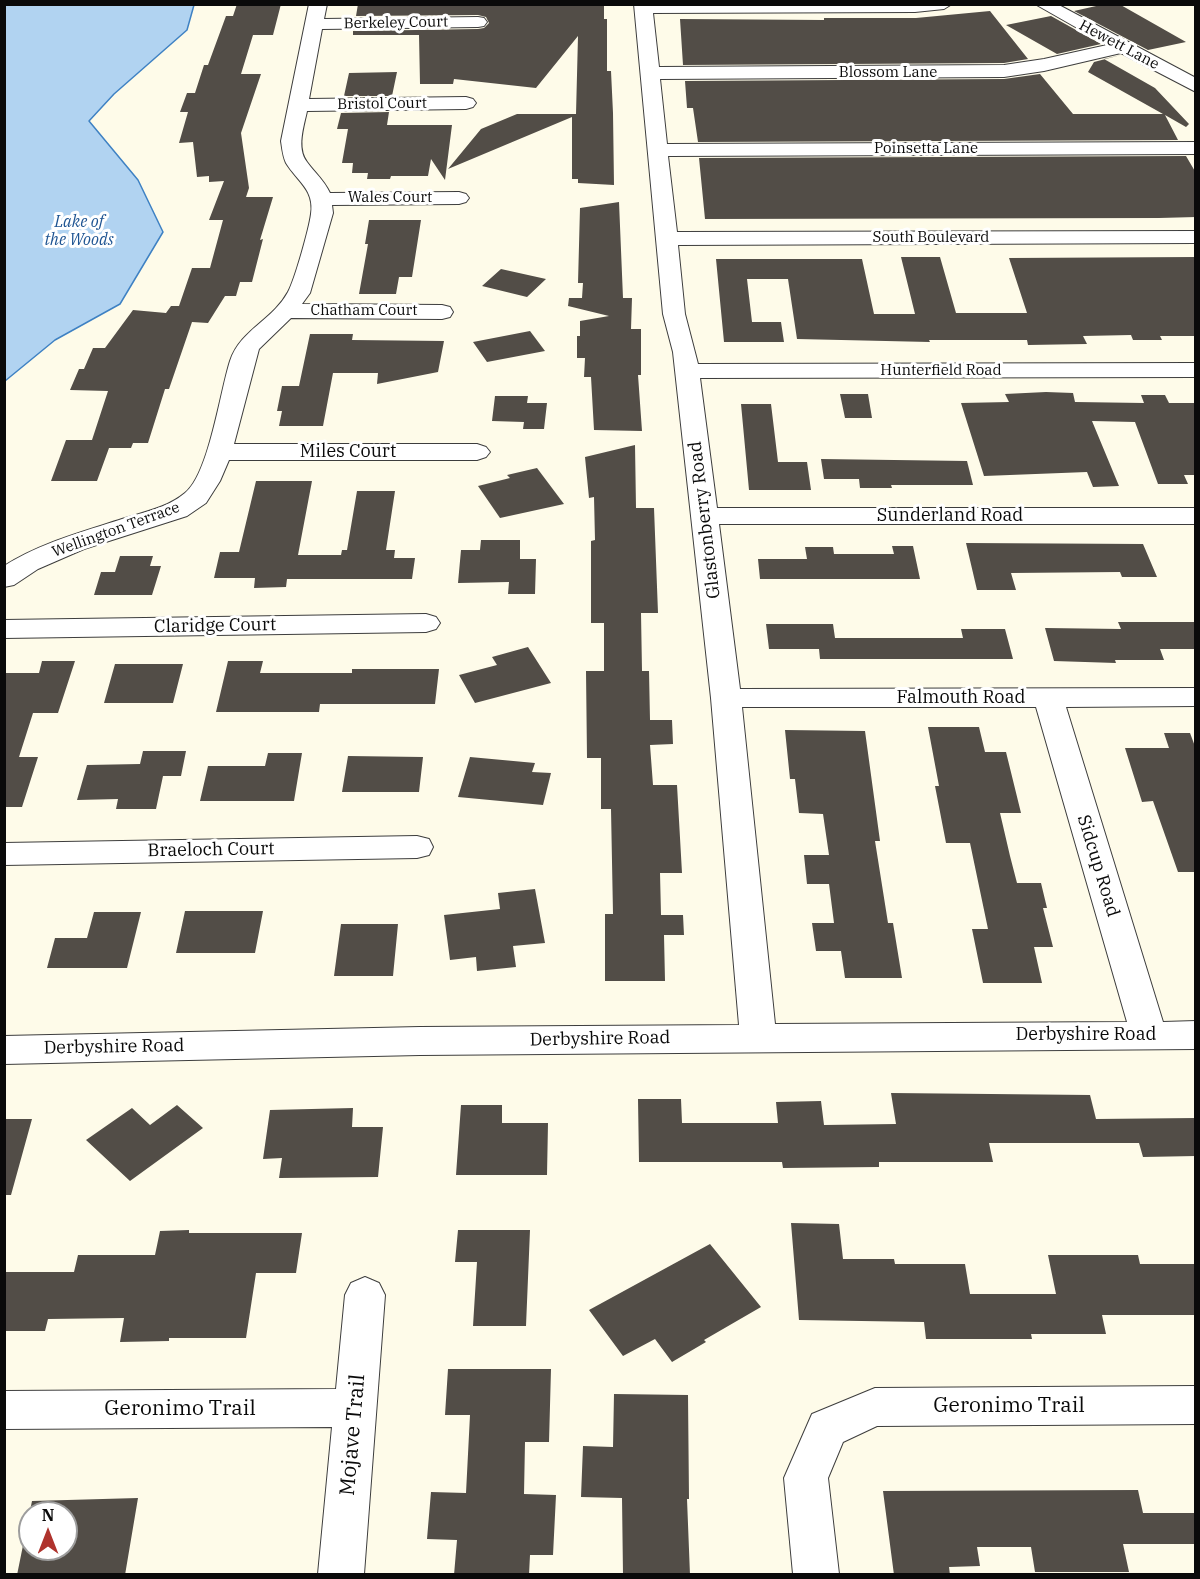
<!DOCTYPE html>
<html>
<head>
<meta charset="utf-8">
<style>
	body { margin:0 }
	#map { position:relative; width:1200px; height:1579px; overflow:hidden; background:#fefbe9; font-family:"IBM Plex Serif",serif }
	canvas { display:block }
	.frame { position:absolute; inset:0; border:6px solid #0a0a0a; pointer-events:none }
	.north { position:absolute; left:18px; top:1501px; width:60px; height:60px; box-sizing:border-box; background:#fff; border:2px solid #9d9d9d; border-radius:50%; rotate:0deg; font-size:16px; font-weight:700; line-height:24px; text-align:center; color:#0a0a0a }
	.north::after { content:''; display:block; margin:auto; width:21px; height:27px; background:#af332d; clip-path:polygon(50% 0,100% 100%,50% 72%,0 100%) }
</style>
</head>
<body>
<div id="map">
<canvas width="1200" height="1579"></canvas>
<div class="frame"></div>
<div class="north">N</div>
</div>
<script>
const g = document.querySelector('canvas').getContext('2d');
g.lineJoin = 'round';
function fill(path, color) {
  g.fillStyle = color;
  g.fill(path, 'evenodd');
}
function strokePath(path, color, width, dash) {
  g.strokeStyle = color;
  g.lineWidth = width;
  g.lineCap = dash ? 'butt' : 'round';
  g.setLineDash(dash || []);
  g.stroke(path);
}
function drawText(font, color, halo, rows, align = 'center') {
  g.font = font + ' "IBM Plex Serif",serif';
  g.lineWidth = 6;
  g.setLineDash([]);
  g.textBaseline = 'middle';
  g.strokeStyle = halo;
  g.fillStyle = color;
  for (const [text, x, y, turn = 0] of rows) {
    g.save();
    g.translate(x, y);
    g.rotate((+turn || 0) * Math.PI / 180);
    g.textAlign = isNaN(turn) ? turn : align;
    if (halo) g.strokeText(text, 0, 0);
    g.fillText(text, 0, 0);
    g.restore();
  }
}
const water = new Path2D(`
	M5 4 194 5 187 30 114 94 89 121 138 180 163 232 120 304 55 340 5 381Z`);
fill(water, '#b1d3f1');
strokePath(water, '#3e81c3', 1.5);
fill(new Path2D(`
	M237 4H281L273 35H253L241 74H261L241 133 249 188 246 197H273L260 240 263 239 252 282H240L236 296H225L208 323 192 322 169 389H165L148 443H133L131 448H109L97 481H51L66 440H92L108 391 70 390 79 369H84L93 348H105L133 310 166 313 171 306H179L192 268H210L223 220H209L224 181 209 182V176L197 177 193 142 179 143 188 112H180L187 93H195L204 65H208L226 16H233Z
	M358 4H604V19H607V71H611L613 113 614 185 578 183V179H572V117L448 169 481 129 517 114H576L578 36 536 88 454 79 453 84H420L419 35H353V31L478 29 484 28 489 23 486 17 478 15 356 16Z
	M1105 4H1119L1186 42 1148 50 1074 11Z
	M990 11 1028 59 1004 63 683 65 680 19 824 20V18H916Z
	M1051 16 1101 44 1057 54 1006 25Z
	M1121 55 1104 59 1155 88 1189 124 1186 127 1165 115 1178 140 698 142 693 108H687L685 81 1004 79 1040 74 1073 114H1163L1088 72 1094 62Z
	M397 72 392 96H344L349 73Z
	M389 112 387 125H452L445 180 431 159 428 176H391L390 179H367L368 173H352L353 163H342L348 129H337L341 113Z
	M1186 156 1196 173V217L1159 218 705 219 699 158Z
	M619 202 623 298H632L631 329H641V375H638L642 431 594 430 591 377H584L585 358H577V336H580V321L609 316 568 306 569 298H582L583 283H578L580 208Z
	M369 220H421L412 277H399L396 294H359L368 244H365Z
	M901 257H940L956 313H1027L1009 258 1196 257V336H1160L1162 340H1133L1131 335 1083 336 1087 344 1028 345 1027 340H929L930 342 797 339 788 279H747L752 322H781L784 342H724L716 259H862L874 314H915Z
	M501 269 546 279 527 297 482 286Z
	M530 331 545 351 487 362 473 342Z
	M310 334H353L352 340 444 341 438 372 377 384 378 373H333L323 426H279L282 411H277L282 386H299Z
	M1046 392 1073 393 1075 402 1144 403 1141 395H1165L1169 403H1196V475H1184L1188 484H1158L1135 422 1092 421 1119 486 1093 487 1087 472 984 476 961 403 1009 402 1005 394Z
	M840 394H868L872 418H845Z
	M495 396H528L527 403H547L544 429H523L524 422 492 421Z
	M741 404H771L778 462H807L811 490H749Z
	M635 445 636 508H654L658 613H641L642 671H649L650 720H672L673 744 650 745 653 785H677L682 873H660L661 915H683L684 935H664L665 981H605V914H613L611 809H601V758H587L586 671H604V623H591V541L595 540 594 497 589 498 585 457Z
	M821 459 967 461 973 485H891L892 488H860L859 479H824Z
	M537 468 564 504 500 518 478 486 510 478 507 475Z
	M256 481H312L298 555H341L342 550H347L357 491H395L386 550H395L394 558H415L412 579H287L286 587 254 588 255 578H214L220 552H239Z
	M481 540H520V559H536L535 594H508L509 582 458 583 461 550H480Z
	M966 543 1143 544 1157 577H1122L1120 572 1011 573 1016 590H977Z
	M892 546H913L920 579H760L758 559H807L805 547H833L834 554H894Z
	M120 556H153L150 566H161L152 595H94L101 572H115Z
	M1118 622H1196V649H1160L1164 660H1115L1116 663 1054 661 1045 628 1121 629Z
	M766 624H833L835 638H963L961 629H1005L1013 659H820L819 649H769Z
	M528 647 551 683 475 703 459 675 497 665 492 657Z
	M42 661H75L58 713H33L19 757H38L22 807H4V673H39Z
	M228 661H263L260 673H352V669H439L435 704H320L319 712H216Z
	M115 664H183L173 703H104Z
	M928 727H979L985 752H1006L1021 813H1000L1010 856 1017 883H1041L1047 908H1043L1053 947H1034L1042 983H983L972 929H988L970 843H946L935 786H939Z
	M785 730 865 731 880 841H875L888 923H893L902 978H845L841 951H816L812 923H834L829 884H807L804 855H829L823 814 799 813 795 779H790Z
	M1164 733H1190L1196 749V872H1178L1153 801 1142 802 1125 748H1169Z
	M143 751H186L181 776H163L156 809H116L118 799 77 800 87 765 140 764Z
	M268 753H302L294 801H200L208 766H265Z
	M348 756 423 757 419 792H342Z
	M470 757 535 763 532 772 551 773 543 805 458 797Z
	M535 889 545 943 513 946 516 967 477 971 476 957 450 960 444 915 500 909 498 893Z
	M185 911H263L255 953H176Z
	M94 912H141L127 968H47L55 938H87Z
	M341 924H398L393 976H334Z
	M891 1093 1090 1095 1096 1119 1196 1118V1156L1143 1157 1139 1143H989L993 1162H879V1167L783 1168 782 1162H639L638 1099H681L682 1123H778L776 1102 821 1101 824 1125 896 1124Z
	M177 1105 203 1128 130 1181 86 1140 132 1108 150 1125Z
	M461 1105H502V1123H548L547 1175H456Z
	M353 1108 352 1127H383L378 1177 279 1178 282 1158 263 1159 270 1110Z
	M4 1119H32L11 1195H4Z
	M791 1223 839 1224 843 1259H894L895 1264H965L970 1294H1056L1048 1255H1138L1140 1264H1196V1315H1102L1106 1334H1031L1032 1339H926L924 1322 799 1320Z
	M189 1230V1233H302L296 1273H256L246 1338H169V1341L120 1342 124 1318 48 1319 45 1331H4V1272H74L78 1255H155L160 1231Z
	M458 1230H530L526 1326H473L477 1262H455Z
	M710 1244 761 1307 704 1340 706 1342 672 1362 655 1339 623 1356 589 1310Z
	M448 1369H551L549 1442H525L524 1494 556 1495 553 1555H530L529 1575H454L457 1540 427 1539 431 1492 466 1493 470 1415H445Z
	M614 1394 688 1395 689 1499H687L690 1575H623L622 1498 581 1497 583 1446 613 1447Z
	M1138 1490 1143 1513H1196V1544H1123L1129 1572H1035L1031 1547H977L980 1566 949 1567 950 1575H894L883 1491Z
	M138 1498 125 1575H17L32 1501ZM30 1513H66V1549H30Z`), '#524d47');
const minor = new Path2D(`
	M309 4H327L324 19 478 17 484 18 487 22 484 26 478 27 322 29 309 99 466 97 473 99 476 103 473 107 466 109 307 111C304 126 296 148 307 162 315 173 324 180 330 193L459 192 466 194 469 198 466 202 459 204 332 205 333 213 310 293 302 304 442 305 450 307 453 312 450 317 442 319 291 318 259 349 234 444H477L486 447 490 452 486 457 477 460H229L220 481 206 503 187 516 84 549 38 569 14 585 4 587V566C40 543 82 532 122 519 144 512 167 508 185 493 209 474 220 392 230 361 240 330 273 320 288 292 295 279 309 229 311 214 315 190 297 181 286 163 283 157 282 148 281 141Z
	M634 4H952L944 9 915 12 653 13 659 67 1004 65 1044 59 1107 45 1035 4H1057L1196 78V92L1121 53 1044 71 1004 77 660 79 667 144 1196 142V154L668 156 677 232 1196 231V243L678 245 685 314 698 364 1196 363V377L700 378 717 508H1196V524H719L740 689 1196 688V706L1066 707 1163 1022 1196 1021V1049L420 1055 4 1064V1036L420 1027 739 1025 711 698 673 352 663 314ZM742 707H1036L1127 1022 775 1024Z
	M426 614 436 617 440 623 436 629 426 632 4 638V620Z
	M417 836 429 839 433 847 429 855 417 858 4 865V843Z
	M365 1277 379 1283 385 1295 364 1574H318L332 1427 4 1429V1391L336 1389 345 1295 351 1283Z
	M1196 1386V1424L877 1426 843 1442 828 1478 839 1574H793L784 1478 812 1414 875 1388Z`);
strokePath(minor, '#3d3d3d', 2);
fill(minor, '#fff');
drawText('15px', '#0a0a0a', '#fff', [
	["Berkeley Court",396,23,-1],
	["Hewett Lane",1119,45,28],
	["Blossom Lane",888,73],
	["Bristol Court",382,104,-1],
	["Poinsetta Lane",926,149],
	["Wales Court",390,198],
	["South Boulevard",931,238],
	["Chatham Court",364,311],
	["Hunterfield Road",941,371],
	["Wellington Terrace",116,530,-20]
]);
drawText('italic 16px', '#1e5492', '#fff', [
	["Lake of",79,222],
	["the Woods",79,240]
]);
drawText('18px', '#0a0a0a', '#fff', [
	["Miles Court",348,452],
	["Sunderland Road",950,516],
	["Glastonberry Road",705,520,-97],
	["Claridge Court",215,626,-1],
	["Falmouth Road",961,698],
	["Braeloch Court",211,850,-1],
	["Sidcup Road",1098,866,73],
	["Derbyshire Road",1086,1035],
	["Derbyshire Road",600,1039,-1],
	["Derbyshire Road",114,1047,-1]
]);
drawText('21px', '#0a0a0a', '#fff', [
	["Geronimo Trail",1009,1406],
	["Geronimo Trail",180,1409],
	["Mojave Trail",353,1435,-85]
]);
</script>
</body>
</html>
